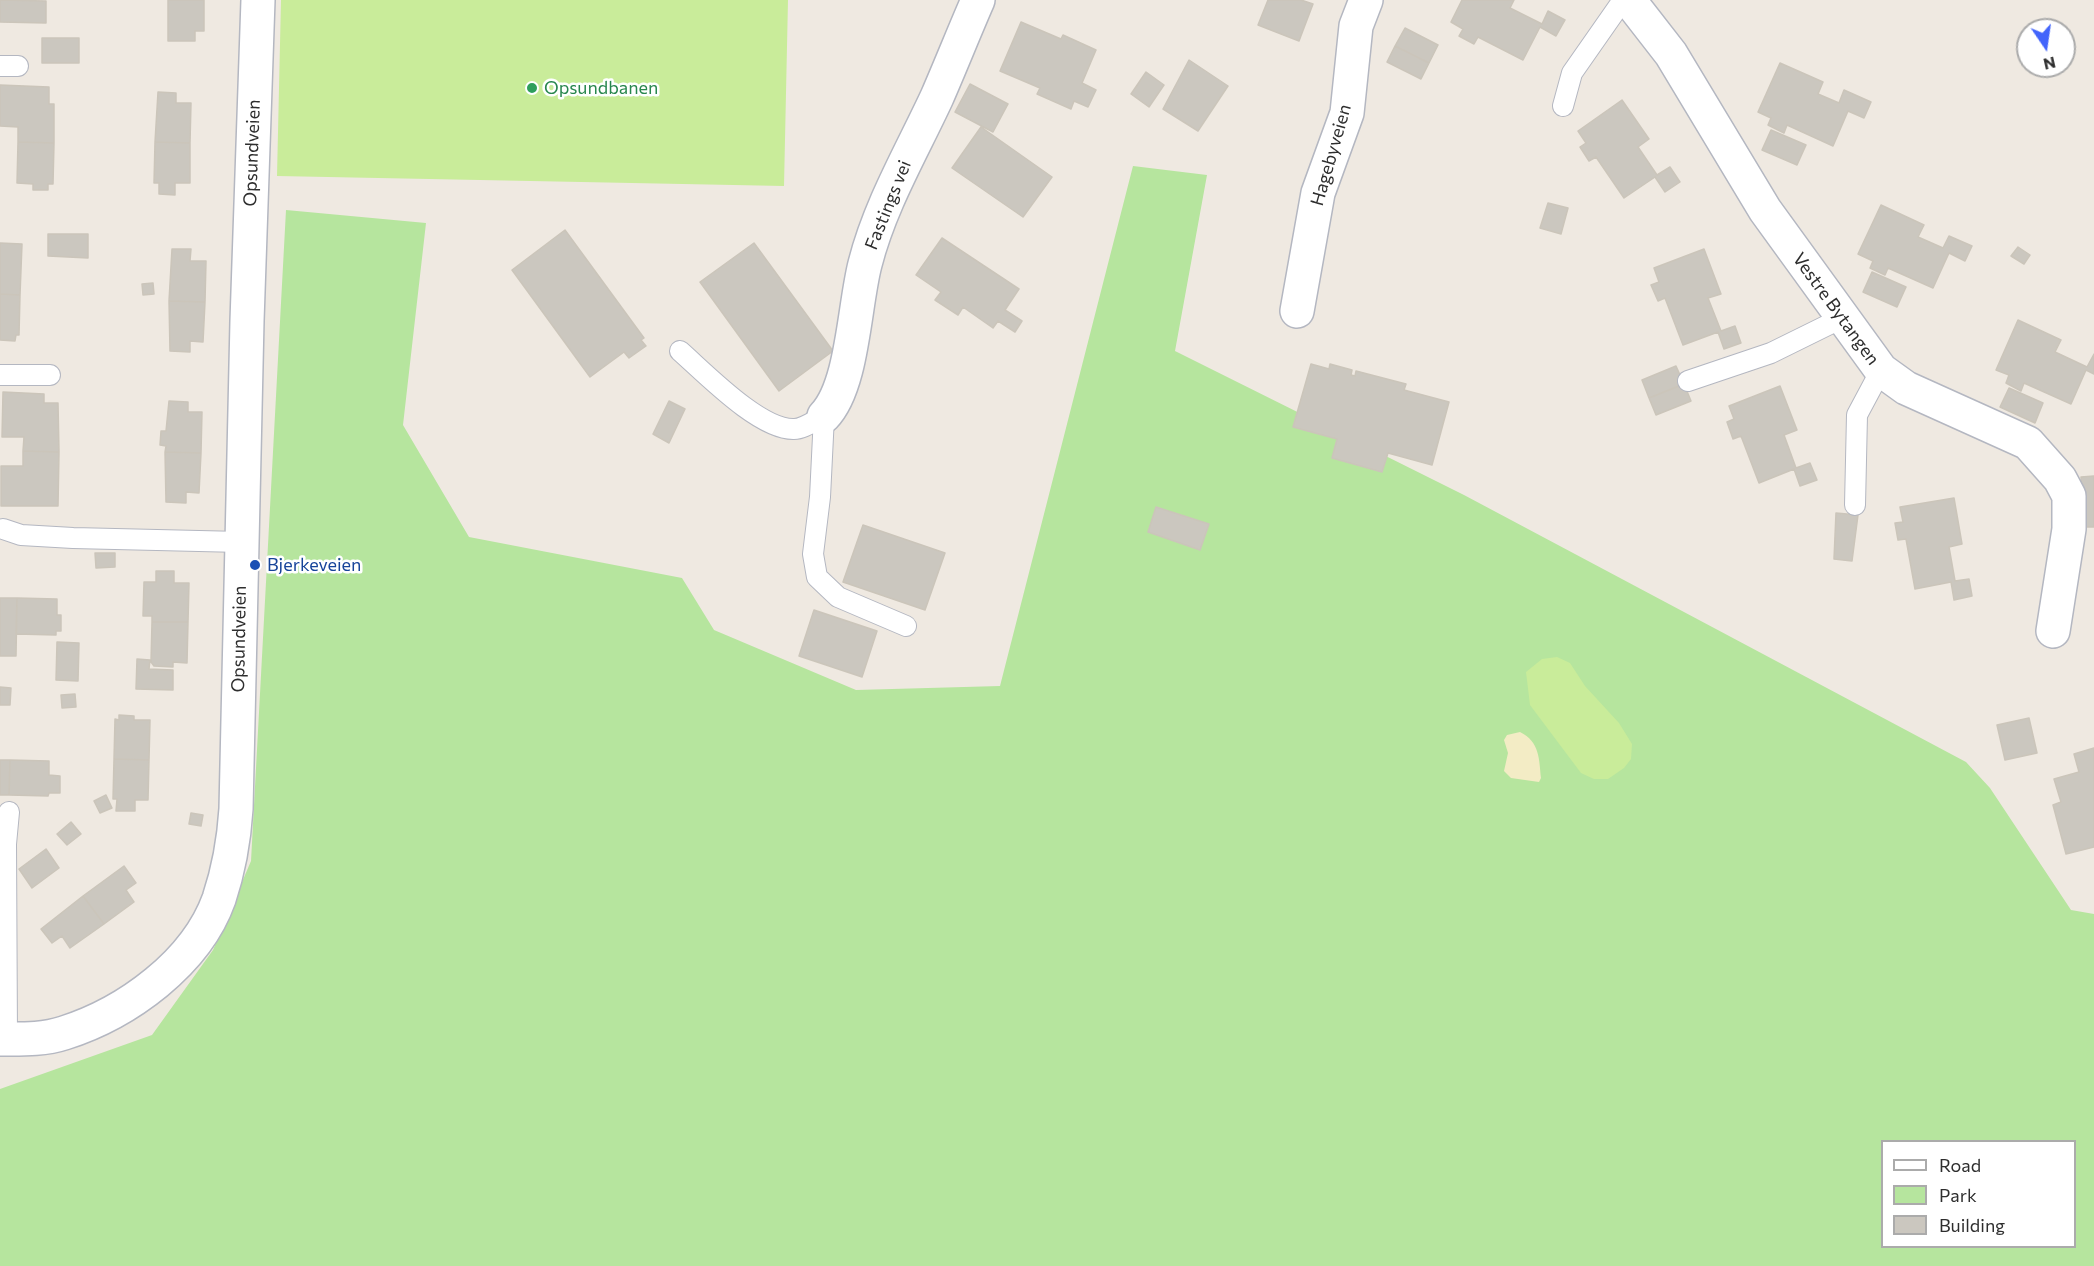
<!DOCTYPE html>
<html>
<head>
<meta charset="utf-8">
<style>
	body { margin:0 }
	#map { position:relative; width:2094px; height:1266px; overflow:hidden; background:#efe9e1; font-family:Commissioner,sans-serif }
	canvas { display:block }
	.legend { position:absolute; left:1881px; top:1140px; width:195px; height:108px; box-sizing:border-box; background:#fff; border:2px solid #ababab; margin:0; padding:8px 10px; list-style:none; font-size:18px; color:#2e2e2e }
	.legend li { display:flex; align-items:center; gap:12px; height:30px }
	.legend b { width:30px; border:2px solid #ababab }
	.north { position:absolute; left:2016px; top:18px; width:60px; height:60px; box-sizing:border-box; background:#fff; border:2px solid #ababab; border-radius:50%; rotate:167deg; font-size:16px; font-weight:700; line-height:24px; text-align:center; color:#2e2e2e }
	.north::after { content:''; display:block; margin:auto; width:21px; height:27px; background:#4264fb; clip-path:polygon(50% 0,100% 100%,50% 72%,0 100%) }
</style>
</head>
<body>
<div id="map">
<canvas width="2094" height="1266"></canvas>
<ul class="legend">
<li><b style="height:8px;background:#fff"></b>Road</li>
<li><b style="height:16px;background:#b6e59e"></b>Park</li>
<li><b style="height:16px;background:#cbc7bf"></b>Building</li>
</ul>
<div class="north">N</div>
</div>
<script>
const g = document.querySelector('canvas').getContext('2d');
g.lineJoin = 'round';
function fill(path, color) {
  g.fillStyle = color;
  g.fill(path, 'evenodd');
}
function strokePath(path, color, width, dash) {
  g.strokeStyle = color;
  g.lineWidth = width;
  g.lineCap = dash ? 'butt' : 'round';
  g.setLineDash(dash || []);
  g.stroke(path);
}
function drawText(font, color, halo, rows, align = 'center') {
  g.font = font + ' Commissioner,sans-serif';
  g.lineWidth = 5;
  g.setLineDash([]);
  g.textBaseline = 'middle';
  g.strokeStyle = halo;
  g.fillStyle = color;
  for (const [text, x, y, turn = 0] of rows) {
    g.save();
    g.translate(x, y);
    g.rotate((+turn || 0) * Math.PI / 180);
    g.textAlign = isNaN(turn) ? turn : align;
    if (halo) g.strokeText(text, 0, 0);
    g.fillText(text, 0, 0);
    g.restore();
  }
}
fill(new Path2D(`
	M1133 166 1207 175 1175 351 1464 495 1966 762 1990 788 2071 910 2094 914V1266H0V1089L152 1035 213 950 251 861 286 210 426 223 403 425 469 537 682 578 714 630 856 690 1000 686ZM1882 1142H2074V1246H1882Z`), '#b6e59e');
fill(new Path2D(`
	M1520 732C1540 742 1539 759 1541 778L1539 782 1511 778 1504 771 1508 753 1504 740 1507 735Z`), '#f3ecc5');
fill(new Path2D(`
	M281 0H788L784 186 277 176Z
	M1557 657 1570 663 1585 686 1619 723 1632 744 1631 759 1624 768 1608 779H1594L1581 773 1530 705 1526 672 1542 659Z`), '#c9ec9a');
const building = new Path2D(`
	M0 0 46 1V23L0 22Z
	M168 0H204V31H195V41H168Z
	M1268 0H1301L1313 4 1299 41 1258 25Z
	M1462 0H1514L1510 8 1542 24 1548 11 1565 20 1556 36 1540 27 1523 60 1478 37 1474 44 1459 36 1463 29 1451 22Z
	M1021 22 1061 39 1063 35 1096 50 1082 83 1096 90 1088 107 1074 101 1071 109 1037 94 1040 88 1000 71Z
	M1405 28 1438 45 1429 63 1395 46Z
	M42 38H79V63H42Z
	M1395 46 1429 63 1421 79 1387 62Z
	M1189 60 1228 86 1198 131 1163 109Z
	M1780 63 1823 82 1818 94 1839 103 1844 90 1871 102 1864 118 1848 111 1833 146 1787 125 1784 133 1768 125 1771 118 1758 112Z
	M1146 72 1164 85 1149 107 1131 94Z
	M970 84 1008 104 993 132 955 112Z
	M0 85 49 87V104H54V143L18 142V127L0 126Z
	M158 92 176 93V103H191L190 143 155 142Z
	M1622 100 1649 139 1638 147 1657 175 1670 167 1680 182 1665 192 1655 177 1624 198 1596 157 1589 161 1580 147 1586 143 1578 131Z
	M981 127 1052 177 1023 217 952 168Z
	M1771 130 1806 145 1797 165 1762 150Z
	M18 142 54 143 53 184H48V190H33V184L17 183Z
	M155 142 190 143V183H175V195L159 194V183H154Z
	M1548 203 1568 208 1561 234 1540 228Z
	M1881 205 1924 225 1918 237 1943 248 1949 236 1972 246 1965 261 1949 253 1933 288 1888 268 1885 275 1870 268 1873 261 1858 254Z
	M565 230 644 338 641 340 646 346 629 358 624 352 590 377 512 270Z
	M48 234H88V258L48 256Z
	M942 238 1019 289 1005 310 1022 321 1015 332 998 321 993 328 963 307 958 315 935 300 941 292 916 275Z
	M0 243 22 244 20 295 0 294Z
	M754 243 833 351 779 391 700 282Z
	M2018 247 2030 255 2024 264 2011 256Z
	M172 249H191L190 261H206L205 302 169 301Z
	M1704 249 1721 294 1708 298 1721 331 1735 326 1741 343 1724 349 1718 332 1683 345 1665 298 1658 301 1651 285 1659 282 1654 268Z
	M1872 272 1906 287 1897 307 1863 292Z
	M153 283 154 294 143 295 142 284Z
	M0 294 20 295 19 335H16L15 341 0 340Z
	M169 301 205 302 203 342 190 341V352L170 351Z
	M2018 320 2061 340 2055 352 2087 367 2094 354V374L2086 370 2071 404 2024 383 2021 391 2006 383 2009 375 1996 370Z
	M1311 364 1329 369 1330 364 1352 370 1351 375 1355 376 1356 371 1406 384 1404 390 1449 402 1432 465 1388 453 1382 472 1332 458 1337 439 1293 427Z
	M1676 366 1684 384 1649 398 1642 380Z
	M1684 384 1691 401 1656 415 1649 398Z
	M1780 386 1797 430 1784 435 1796 468 1810 463 1817 480 1800 486 1794 469 1759 483 1741 436 1733 439 1727 422 1734 419 1729 406Z
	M2009 388 2043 403 2035 423 2000 407Z
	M3 392 44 394V403H58L59 452 23 451 24 437H2Z
	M169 401 188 402V412H202L201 453 165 452 166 446 160 445 161 431H166Z
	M669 401 685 409 669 443 653 434Z
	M23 451 59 452 58 506H1V466H23Z
	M165 452 201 453 199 493 186 492V503L166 502Z
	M2094 476V527H2085L2081 477Z
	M1954 498 1962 544 1949 547 1955 581 1969 579 1972 596 1954 600 1951 582 1915 589 1906 539 1898 540 1895 523 1903 522 1900 507Z
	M1156 507 1209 524 1200 550 1148 532Z
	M1836 513 1858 515 1852 561 1834 559Z
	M863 525 945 553 925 610 843 582Z
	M95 553H115V567L96 568Z
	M156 571H174V583H189L188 622H152V616H143L144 582H156Z
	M0 598H17L16 656H0Z
	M17 598 57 599V615H61V631H56V635L16 634Z
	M814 610 877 631 862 677 799 656Z
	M152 622H188L187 663 173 662V667L154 666 151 662Z
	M57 642 79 643 78 681 56 680Z
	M137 659 150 660 149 669 173 670V690L136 689Z
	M0 687 11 688 10 705H0Z
	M75 694 76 707 62 708 61 695Z
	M119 715 134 716V720H150L149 760 114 759 115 719 119 720Z
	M2029 718 2037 753 2005 760 1997 725Z
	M2094 748V847L2066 854 2053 805 2061 802 2054 779 2079 772 2074 754Z
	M114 759 149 760 148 800H135V811H116L117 799H113Z
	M0 760H10L9 795H0Z
	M10 760 49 761V775L60 776V793H49L48 796 9 795Z
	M106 795 112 808 100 813 94 801Z
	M191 813 203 815 201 826 189 824Z
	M71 822 81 834 67 845 57 834Z
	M46 849 59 868 32 888 19 869Z
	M124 866 136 883 126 890 134 902 104 924 83 896Z
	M83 896 104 924 70 948 62 936 52 943 41 929Z`);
fill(building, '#cbc7bf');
strokePath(building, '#cbc5ba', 1.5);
const lane = new Path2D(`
	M0 66H18
	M1563 106 1572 73 1623 0
	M680 351C706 374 760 430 794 429 804 429 815 420 824 416
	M0 375H50
	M1688 381 1771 353 1842 318
	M824 416 820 497 813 554 817 577 838 597 906 626
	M1855 505 1857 415 1881 370
	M3 529 21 535 73 538 241 542
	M7 1039 6 844 9 812`);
const street = new Path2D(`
	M1629 0 1671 54 1765 210 1881 370 1906 388 2028 443 2060 479 2069 496V529L2053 631
	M1297 311 1318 193 1347 113 1356 26 1366 0
	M824 416C853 386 854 306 865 264 880 205 912 151 937 97 951 65 964 32 978 0
	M0 1039C21 1039 43 1040 64 1033 127 1013 196 963 219 899 229 869 234 840 236 809L247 321 258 0`);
strokePath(lane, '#b4b7c1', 22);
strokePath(street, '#b4b7c1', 36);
strokePath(lane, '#fff', 20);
strokePath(street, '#fff', 33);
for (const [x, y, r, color] of [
	[532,88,6,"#2e9e5b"],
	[255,565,6,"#1a4fb4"]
]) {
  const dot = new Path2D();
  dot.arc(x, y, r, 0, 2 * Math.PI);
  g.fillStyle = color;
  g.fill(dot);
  strokePath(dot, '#fff', 2);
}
drawText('18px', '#27864d', '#fff', [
	["Opsundbanen",544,88]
], 'left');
drawText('18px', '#2e2e2e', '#fff', [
	["Opsundveien",252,153,-88],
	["Hagebyveien",1331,155,-74],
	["Fastings vei",888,205,-68],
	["Vestre Bytangen",1836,309,54],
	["Opsundveien",239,639,-89]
]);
drawText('18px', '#164399', '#fff', [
	["Bjerkeveien",267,565]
], 'left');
</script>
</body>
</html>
